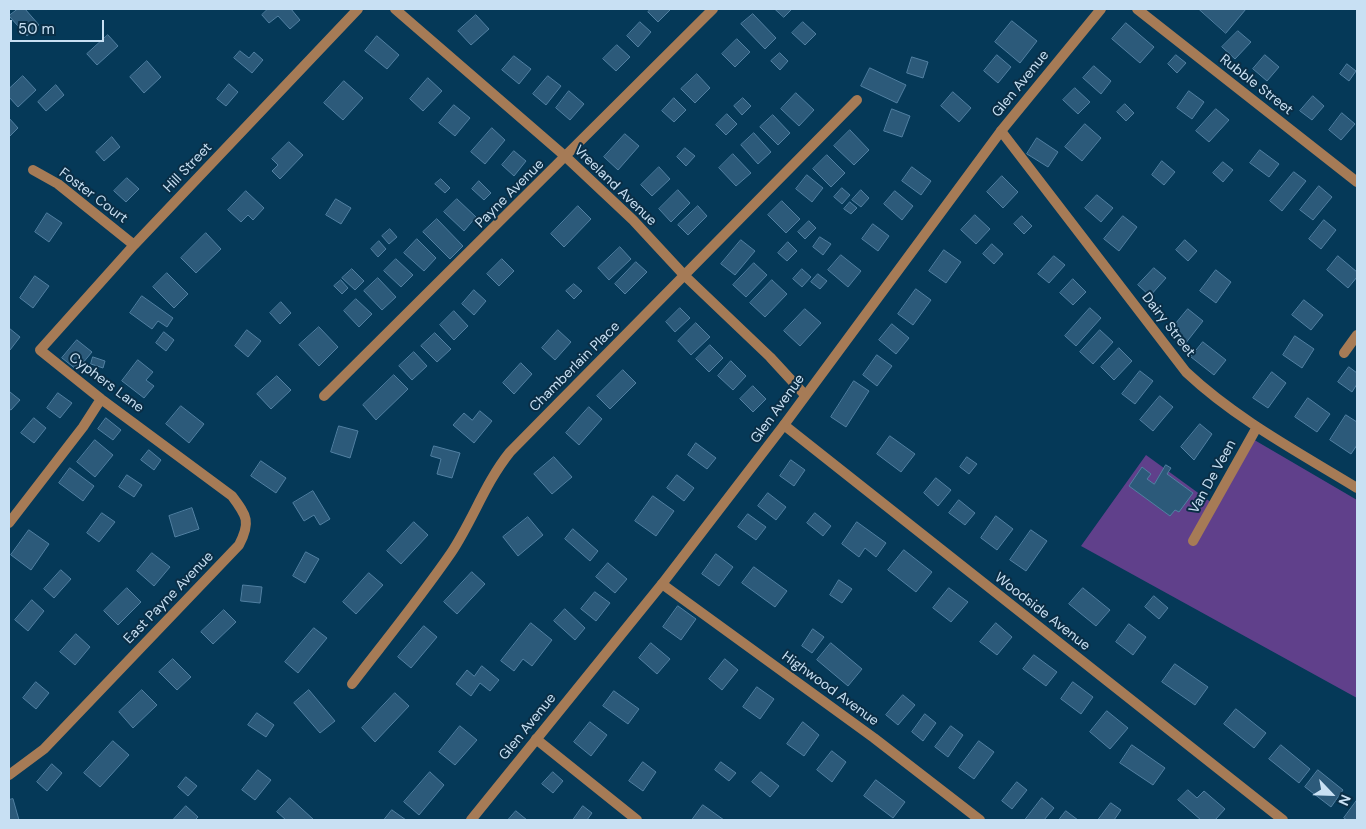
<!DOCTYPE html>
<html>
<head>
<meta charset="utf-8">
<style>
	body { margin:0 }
	#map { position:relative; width:1366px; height:829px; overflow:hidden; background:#053958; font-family:"DM Sans",sans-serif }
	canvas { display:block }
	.frame { position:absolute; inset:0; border:10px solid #c8e0f3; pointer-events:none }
	.north { position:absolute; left:1306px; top:769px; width:50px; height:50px; -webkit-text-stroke:4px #0a2e46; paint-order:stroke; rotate:114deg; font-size:14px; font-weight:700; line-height:20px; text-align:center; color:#c8e0f3 }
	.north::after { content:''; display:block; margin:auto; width:18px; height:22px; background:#c8e0f3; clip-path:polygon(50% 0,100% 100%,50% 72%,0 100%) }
	.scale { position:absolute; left:10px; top:20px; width:94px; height:22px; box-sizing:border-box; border:2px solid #c8e0f3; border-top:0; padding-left:6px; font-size:15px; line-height:18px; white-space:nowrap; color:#c8e0f3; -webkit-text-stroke:4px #0a2e46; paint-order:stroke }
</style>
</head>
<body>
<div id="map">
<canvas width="1366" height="829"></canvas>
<div class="frame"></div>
<div class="north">N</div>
<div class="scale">50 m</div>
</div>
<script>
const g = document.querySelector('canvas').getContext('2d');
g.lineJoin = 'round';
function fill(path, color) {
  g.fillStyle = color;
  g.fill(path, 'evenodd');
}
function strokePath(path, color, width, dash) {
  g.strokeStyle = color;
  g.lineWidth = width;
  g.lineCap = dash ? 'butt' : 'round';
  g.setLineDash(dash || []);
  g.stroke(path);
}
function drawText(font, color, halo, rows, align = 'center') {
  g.font = font + ' "DM Sans",sans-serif';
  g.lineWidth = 4;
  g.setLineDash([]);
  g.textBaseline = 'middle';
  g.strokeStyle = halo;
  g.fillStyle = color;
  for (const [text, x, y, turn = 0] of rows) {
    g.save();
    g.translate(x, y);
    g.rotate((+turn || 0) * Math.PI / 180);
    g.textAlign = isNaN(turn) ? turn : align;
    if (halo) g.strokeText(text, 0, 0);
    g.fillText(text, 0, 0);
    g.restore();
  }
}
fill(new Path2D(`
	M1251 438 1357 500V698L1081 546 1146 455 1212 503Z`), '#60408b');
const building = new Path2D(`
	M18 9H25L39 25 27 36 9 16Z
	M268 9H291L300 20 290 29 278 16 269 23 262 15Z
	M651 9H671L658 22 648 12Z
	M775 9H792L784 17Z
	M1199 9H1246L1226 33Z
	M753 14 776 38 765 49 741 24Z
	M476 15 489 29 471 45 458 31Z
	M1012 21 1037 41 1020 63 995 42Z
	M640 22 651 32 638 47 627 36Z
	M803 22 816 34 805 45 792 33Z
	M1126 23 1154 47 1140 63 1112 39Z
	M1238 31 1251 42 1235 59 1222 47Z
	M108 35 118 46 97 65 87 54Z
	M377 36 399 55 387 69 365 51Z
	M737 39 750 52 735 67 722 54Z
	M617 45 630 57 616 71 603 59Z
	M240 51 249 58 254 52 263 60 252 73 234 58Z
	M780 53 788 61 780 70 771 61Z
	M997 55 1011 67 998 83 984 71Z
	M1176 55 1186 63 1177 73 1168 64Z
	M1265 55 1279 67 1267 81 1253 69Z
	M514 56 531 69 519 84 502 70Z
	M912 57 928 62 923 78 907 73Z
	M147 61 161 77 144 93 130 77Z
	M1347 64 1356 71 1349 81 1340 74Z
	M1094 66 1111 81 1101 94 1083 78Z
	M870 68 906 85 897 103 861 86Z
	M697 74 710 88 695 103 681 89Z
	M23 76 36 90 18 107 9 97V89Z
	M548 76 561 86 546 105 533 94Z
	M428 78 442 91 423 111 410 99Z
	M344 81 363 98 343 120 324 103Z
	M229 84 238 92 226 106 217 99Z
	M56 85 64 95 46 111 38 102Z
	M1075 88 1090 102 1078 114 1063 100Z
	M569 91 584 104 570 120 556 108Z
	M1189 91 1204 102 1192 119 1177 108Z
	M953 92 971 108 959 122 941 106Z
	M796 93 814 110 799 126 781 109Z
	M1313 96 1324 106 1312 120 1300 111Z
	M674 98 686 110 674 122 662 111Z
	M743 98 751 106 742 115 734 106Z
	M1125 104 1134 113 1126 121 1117 112Z
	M454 105 470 118 455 136 439 123Z
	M892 109 910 116 902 137 884 131Z
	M1216 109 1229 120 1209 142 1196 131Z
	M1342 113 1355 124 1341 140 1329 130Z
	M727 114 737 124 726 135 716 125Z
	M773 115 790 133 778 145 760 127Z
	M9 118 18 128 9 137Z
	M1085 124 1101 138 1082 161 1065 147Z
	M492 128 505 140 485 164 471 152Z
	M850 130 869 150 854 165 834 146Z
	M754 133 771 152 758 164 741 145Z
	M625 134 639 146 618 170 604 157Z
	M112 137 120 147 104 161 96 152Z
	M1037 138 1058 152 1048 167 1027 154Z
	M289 142 303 155 280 179 272 171 278 165 272 159Z
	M685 148 695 156 686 166 677 157Z
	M1260 150 1279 164 1269 177 1250 163Z
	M514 151 526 161 514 176 502 165Z
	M733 154 751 173 736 186 719 168Z
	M827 155 845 173 831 187 813 169Z
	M1162 161 1175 172 1164 185 1152 175Z
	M1223 162 1233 170 1223 182 1213 173Z
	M659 167 670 179 652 196 641 185Z
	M912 167 931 181 921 195 902 181Z
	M1294 172 1306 181 1282 211 1270 201Z
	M807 175 823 188 812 202 796 189Z
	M1002 176 1018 192 1003 208 987 192Z
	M127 178 139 189 126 202 114 191Z
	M441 179 450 188 445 193 435 184Z
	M479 181 491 193 484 200 472 189Z
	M1319 186 1332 197 1313 220 1300 210Z
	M842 188 850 195 842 204 834 197Z
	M678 190 690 203 671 222 659 209Z
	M861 190 869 198 861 207 852 200Z
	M246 191 264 208 253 220 248 215 241 222 228 210Z
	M895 191 913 206 902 220 884 204Z
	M1097 195 1113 208 1101 222 1085 208Z
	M336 199 351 208 341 224 326 215Z
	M457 199 476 217 464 231 444 212Z
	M782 201 800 219 786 233 768 215Z
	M850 202 857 208 851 214 844 209Z
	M578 206 591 219 564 247 551 234Z
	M698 206 707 216 688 235 678 225Z
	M47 213 62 223 49 242 35 232Z
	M975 215 990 229 976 244 961 230Z
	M1022 216 1032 226 1024 234 1014 224Z
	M1123 216 1137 227 1119 251 1104 239Z
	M437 219 463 246 450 259 423 232Z
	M1324 220 1336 230 1321 249 1309 239Z
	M809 221 816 228 805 239 798 232Z
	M873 224 889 236 878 251 862 239Z
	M390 229 397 237 389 244 382 236Z
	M206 233 221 249 196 273 181 258Z
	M820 237 831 244 823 255 813 247Z
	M417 239 436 258 424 271 404 253Z
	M741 240 755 251 735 275 721 264Z
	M1185 240 1197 251 1188 261 1176 250Z
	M379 241 386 249 378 257 371 249Z
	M788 242 797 251 787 261 778 253Z
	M992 244 1003 254 994 264 983 254Z
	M620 247 631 259 609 280 598 268Z
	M944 250 961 262 946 283 929 271Z
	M841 255 861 271 848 287 828 270Z
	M1054 256 1065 265 1049 283 1038 274Z
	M1338 256 1357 272V277L1348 288 1327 270Z
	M396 259 413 275 401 287 384 271Z
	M502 259 514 271 499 286 487 274Z
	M636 262 647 272 625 294 615 284Z
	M754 263 767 275 746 297 733 285Z
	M1154 268 1166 278 1150 296 1138 285Z
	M352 269 364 281 355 290 342 278Z
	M802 269 811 277 802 287 793 279Z
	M1216 270 1231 282 1216 303 1200 291Z
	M167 273 188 294 174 308 153 287Z
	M818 274 827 281 820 289 811 282Z
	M35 276 49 286 33 308 20 298Z
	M378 278 396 297 382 310 364 291Z
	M1073 279 1086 292 1073 305 1060 293Z
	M341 280 348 288 342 294 334 286Z
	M772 280 787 294 765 317 750 303Z
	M574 284 582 291 574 299 566 291Z
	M916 289 931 300 913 325 898 314Z
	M474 290 486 301 474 315 462 304Z
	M142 296 173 318 167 327 158 321 152 329 130 313Z
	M356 299 372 314 359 327 344 311Z
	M1304 300 1323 315 1311 330 1292 315Z
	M281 302 291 313 280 324 270 313Z
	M680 308 690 318 675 332 666 322Z
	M1090 308 1101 318 1076 346 1065 336Z
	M805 309 821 323 800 346 784 331Z
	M1188 309 1203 321 1185 344 1169 332Z
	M454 311 468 326 454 340 440 325Z
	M696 323 710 337 691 355 678 341Z
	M892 324 909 338 896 354 879 340Z
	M319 327 338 347 319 366 299 345Z
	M9 328 20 337 10 350 9 349Z
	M247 330 261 341 248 357 235 346Z
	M558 330 571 342 555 360 542 348Z
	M1100 330 1113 342 1093 364 1080 352Z
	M164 332 174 340 166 351 156 343Z
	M435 333 451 349 437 362 421 346Z
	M1295 336 1314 349 1302 368 1283 355Z
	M77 340 92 352 77 370 62 358Z
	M1203 342 1226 360 1214 375 1191 357Z
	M710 345 723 358 709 372 696 359Z
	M1119 348 1132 361 1114 380 1101 367Z
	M414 352 427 366 412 380 399 366Z
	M877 355 892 366 877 386 863 375Z
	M93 357 105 361 103 368 91 364Z
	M138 360 153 372 146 380 154 386 144 398 122 381Z
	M731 361 746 376 733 390 718 376Z
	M521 363 532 374 514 394 503 383Z
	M1349 367 1357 373V384L1352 392 1338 382Z
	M623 370 636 383 610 409 597 396Z
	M1140 371 1153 381 1135 404 1122 394Z
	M1272 372 1286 383 1268 408 1253 398Z
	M394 375 408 389 376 420 363 405Z
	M277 376 291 390 271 409 257 394Z
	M854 381 869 391 846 427 831 417Z
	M753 386 766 399 753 412 740 399Z
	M10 392 20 400 11 410 9 409Z
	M58 393 72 403 60 418 47 408Z
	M1160 396 1173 407 1153 431 1140 420Z
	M1308 398 1330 414 1317 432 1295 417Z
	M181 406 204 424 189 443 166 424Z
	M589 407 602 419 579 445 566 433Z
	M480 411 492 421 474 443 453 425 464 413 472 420Z
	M1346 415 1357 422V445L1351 454 1330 440Z
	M34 418 46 428 34 443 21 433Z
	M106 418 121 430 113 440 98 429Z
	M1200 424 1212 434 1194 460 1181 447Z
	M339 426 358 431 350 458 331 452Z
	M890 436 915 454 901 472 877 454Z
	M95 440 113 455 95 477 77 462Z
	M696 443 716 458 707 469 688 455Z
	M434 446 460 453 452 478 437 474 441 459 431 456Z
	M149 450 161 460 154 470 141 460Z
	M554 457 572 477 552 494 534 474Z
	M967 457 977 464 969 474 960 467Z
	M791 460 805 470 794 486 780 476Z
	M261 461 286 478 276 493 251 476Z
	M1166 465 1171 468 1167 474 1193 493 1179 512 1175 510 1170 516 1129 486 1142 467 1151 474 1147 479 1154 484Z
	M70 468 94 486 83 501 59 483Z
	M127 475 142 485 134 497 119 487Z
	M677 475 694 488 684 501 667 488Z
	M936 478 951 490 938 506 924 493Z
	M313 491 330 519 320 525 314 515 304 521 293 503Z
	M768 493 786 507 776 520 758 506Z
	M653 496 674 511 656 536 635 521Z
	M959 500 975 513 965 525 949 513Z
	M192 508 199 529 175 537 169 516Z
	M102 513 115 522 99 542 87 533Z
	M815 513 831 526 823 536 807 523Z
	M748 514 766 527 756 540 738 527Z
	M996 516 1013 529 997 550 981 538Z
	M528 517 543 535 518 556 503 537Z
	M414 522 428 535 401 564 387 551Z
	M857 522 886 543 876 557 865 548 859 557 842 544Z
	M573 529 598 551 590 561 565 539Z
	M29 530 49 544 31 570 11 555Z
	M1031 530 1047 541 1026 571 1010 560Z
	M904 550 932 572 916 592 888 570Z
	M306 552 319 559 305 583 293 576Z
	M152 553 170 567 154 586 137 571Z
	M716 554 733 567 719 586 702 574Z
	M608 563 627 579 615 593 596 577Z
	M754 567 787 591 775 607 742 583Z
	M61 570 71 579 54 598 44 589Z
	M472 572 485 584 457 614 444 602Z
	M369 573 383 585 356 614 343 602Z
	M839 580 852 589 842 603 830 595Z
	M243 585 262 587 260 603 241 601Z
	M127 588 141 602 118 625 104 611Z
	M949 588 968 602 951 622 933 608Z
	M1083 588 1110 610 1096 626 1069 604Z
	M595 592 610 603 596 621 581 609Z
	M1154 596 1168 608 1159 619 1145 607Z
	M32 600 44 611 28 631 15 620Z
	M678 606 696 619 681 640 663 627Z
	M565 609 585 628 575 640 554 621Z
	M224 610 236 622 213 644 201 632Z
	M531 623 552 640 532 666 523 659 514 671 501 661Z
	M996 623 1012 637 997 655 980 642Z
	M1129 624 1146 637 1133 655 1116 642Z
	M424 626 437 637 411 668 398 657Z
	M314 628 327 638 298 673 285 662Z
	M813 629 824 637 812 653 802 646Z
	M76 634 90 647 75 665 60 652Z
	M651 643 670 659 657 674 639 658Z
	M831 643 862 669 848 686 817 660Z
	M1034 655 1057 672 1046 686 1023 669Z
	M173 659 191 677 177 690 159 672Z
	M725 659 738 670 722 690 709 679Z
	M1175 664 1208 687 1195 705 1162 682Z
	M482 666 499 680 490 691 480 683 471 696 456 684 467 670 474 676Z
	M36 682 49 693 36 709 23 698Z
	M1073 682 1093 697 1081 714 1061 699Z
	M757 687 774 699 760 719 743 707Z
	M142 690 157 705 133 728 119 712Z
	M309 690 335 721 320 733 294 703Z
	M614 691 639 709 628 724 603 706Z
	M395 693 409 706 375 742 362 728Z
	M903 695 915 705 898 725 886 715Z
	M1236 709 1266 733 1254 748 1224 724Z
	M1107 711 1128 728 1110 749 1090 732Z
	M257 713 274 725 266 737 248 725Z
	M925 714 936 723 923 741 912 732Z
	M590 722 607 735 591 756 574 742Z
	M803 722 819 735 804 756 787 744Z
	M460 726 477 740 455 765 439 752Z
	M951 726 963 735 948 757 935 747Z
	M113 741 129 755 100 787 84 773Z
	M979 741 994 752 974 779 959 768Z
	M1132 745 1165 768 1153 785 1120 763Z
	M1281 745 1310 769 1299 783 1269 759Z
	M832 751 846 762 832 782 817 770Z
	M643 762 656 772 643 791 629 781Z
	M721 762 736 773 729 781 715 770Z
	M52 764 62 773 47 791 37 782Z
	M258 770 271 780 255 800 242 790Z
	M1318 770 1343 790 1331 807 1305 787Z
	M430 772 444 785 419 815 404 802Z
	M553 772 563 781 553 793 542 784Z
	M761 772 779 786 770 797 752 782Z
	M186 777 197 786 188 796 178 787Z
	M876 780 905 802 893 818 864 796Z
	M1017 782 1027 790 1012 809 1002 801Z
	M1188 790 1197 798 1204 791 1225 809 1215 820H1201L1178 800Z
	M290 798 313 819 312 820H286L277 812Z
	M1042 798 1054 808 1044 820H1025Z
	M13 799 19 820H9V800Z
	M1357 800V820H1347L1344 818Z
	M1111 803 1121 810 1114 820H1098Z
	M703 805 724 820H692Z
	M186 806 198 817 195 820H173Z
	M583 806 592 813 587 820H573Z
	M392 810 406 820H384Z
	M516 811 527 820H508Z
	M1066 811 1078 820H1059Z`);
fill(building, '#2c5a7a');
strokePath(building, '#5180a2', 1);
strokePath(new Path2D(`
	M395 9 566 157 633 220 684 275 770 357 805 395
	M1137 9 1357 182
	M1001 131 1186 372C1236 419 1298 452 1357 488
	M33 170 58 184 134 245
	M1344 353 1357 335
	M324 396 713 9
	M784 425 1283 820
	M9 523 83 427 101 399
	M1193 541 1257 427
	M662 584 874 738 980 820
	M352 684C385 641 420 598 451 553 473 520 485 483 510 452L857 100
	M536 739 637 820
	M9 775 44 749 239 545C251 522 247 516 232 496L101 399 40 350 134 245 358 9`), '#a67b56', 10);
strokePath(new Path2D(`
	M471 820 662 584 784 425 1001 131 1101 9`), '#a67b56', 10);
drawText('14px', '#c8e0f3', '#0a2e46', [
	["Glen Avenue",1021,84,-51],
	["Rubble Street",1256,85,38],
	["Hill Street",188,168,-46],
	["Vreeland Avenue",615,186,44],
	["Payne Avenue",510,194,-45],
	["Foster Court",93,196,37],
	["Dairy Street",1168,325,52],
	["Chamberlain Place",575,367,-45],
	["Cyphers Lane",106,383,37],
	["Glen Avenue",778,409,-54],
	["Van De Veen",1213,477,-61],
	["East Payne Avenue",169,598,-46],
	["Woodside Avenue",1042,612,38],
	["Highwood Avenue",830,689,36],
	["Glen Avenue",528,727,-51]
]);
</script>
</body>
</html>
